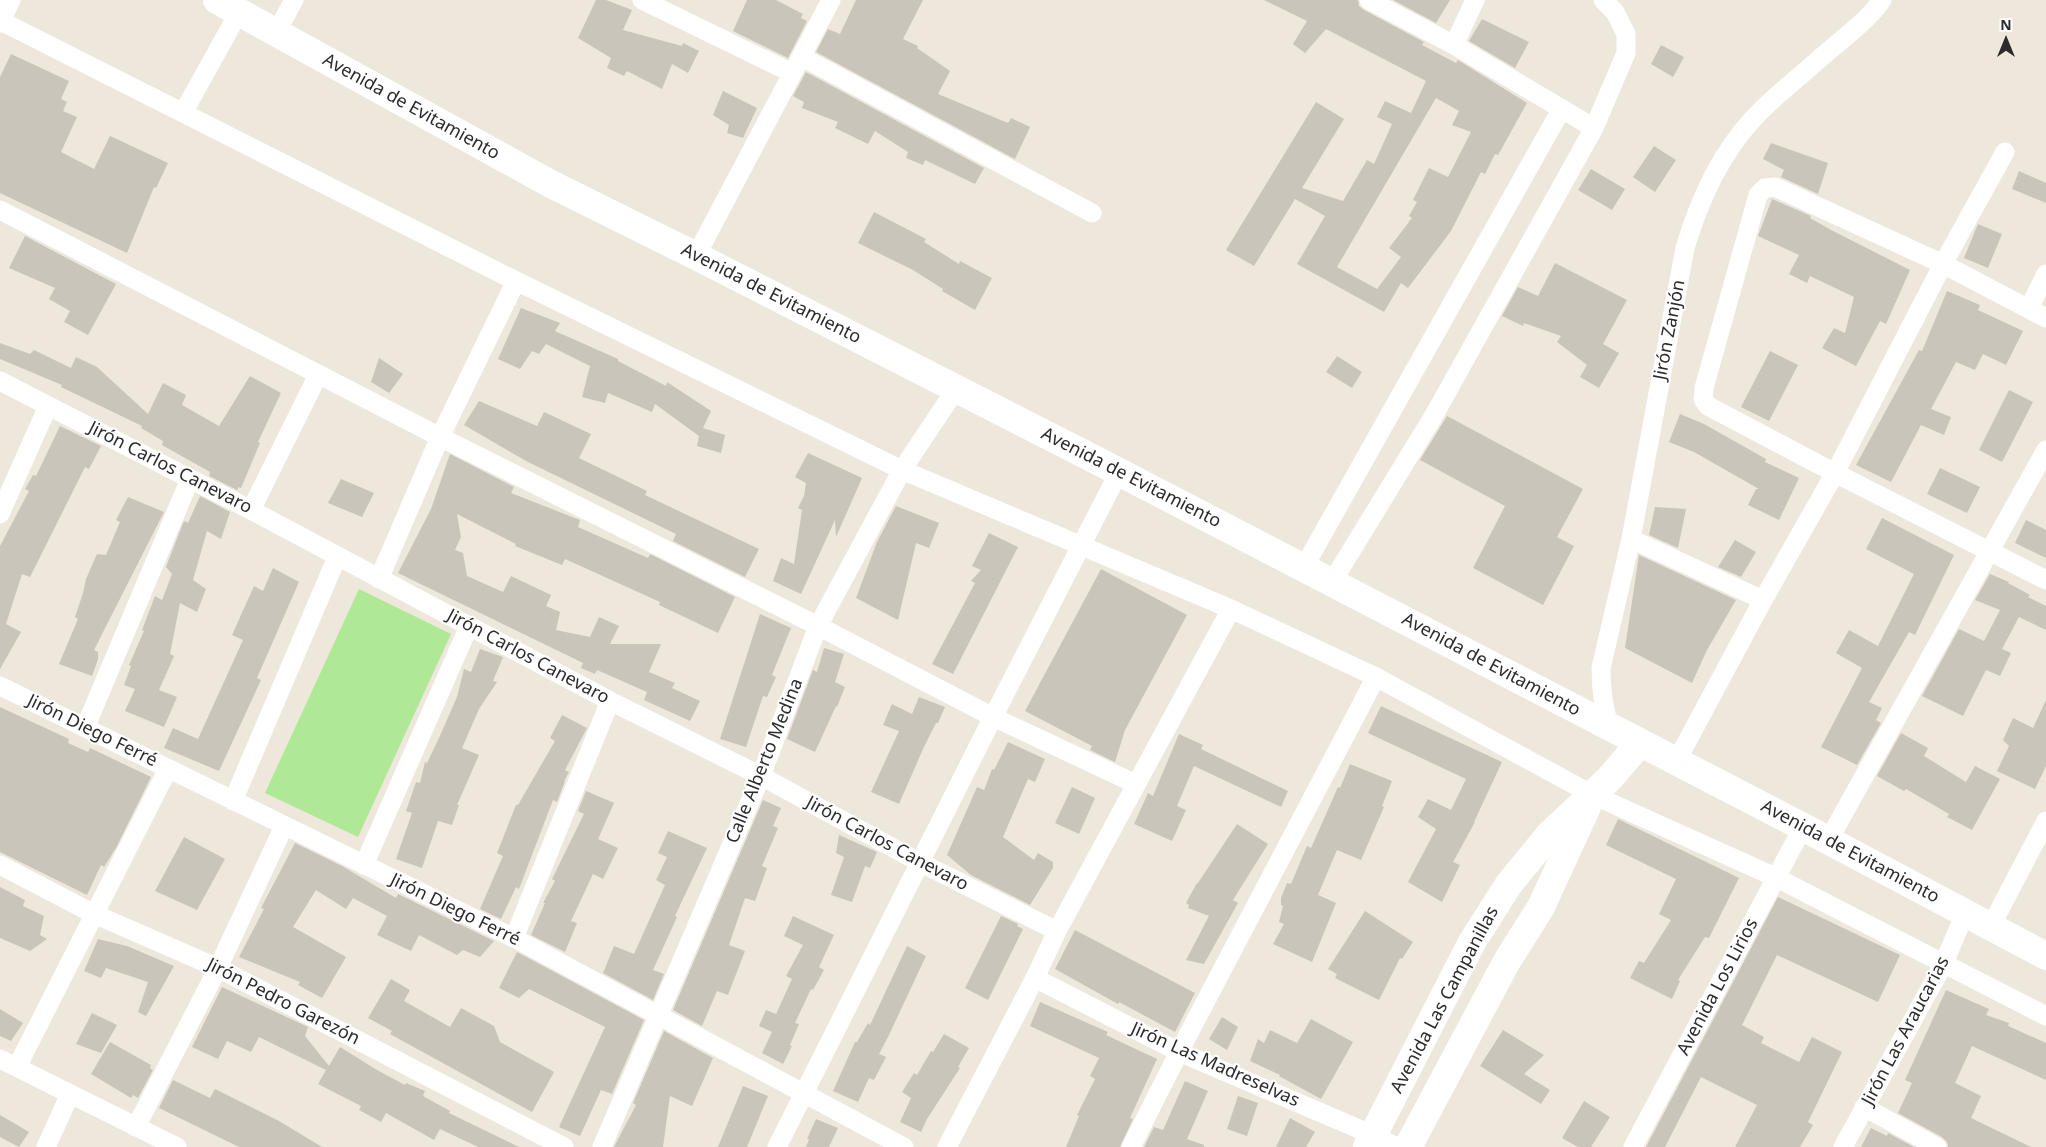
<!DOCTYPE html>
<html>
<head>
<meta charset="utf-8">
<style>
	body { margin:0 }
	#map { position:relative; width:2046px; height:1147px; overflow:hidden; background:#eee7dc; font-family:"Noto Sans",sans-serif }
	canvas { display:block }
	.north { position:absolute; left:1981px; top:15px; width:50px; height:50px; -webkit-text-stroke:4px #fff; paint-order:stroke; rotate:0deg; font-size:14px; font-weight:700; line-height:20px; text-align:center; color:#2b2b2b }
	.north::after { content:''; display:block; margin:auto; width:18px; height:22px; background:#2b2b2b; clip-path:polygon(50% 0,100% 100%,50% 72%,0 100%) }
</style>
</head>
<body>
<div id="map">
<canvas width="2046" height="1147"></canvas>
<div class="north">N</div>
</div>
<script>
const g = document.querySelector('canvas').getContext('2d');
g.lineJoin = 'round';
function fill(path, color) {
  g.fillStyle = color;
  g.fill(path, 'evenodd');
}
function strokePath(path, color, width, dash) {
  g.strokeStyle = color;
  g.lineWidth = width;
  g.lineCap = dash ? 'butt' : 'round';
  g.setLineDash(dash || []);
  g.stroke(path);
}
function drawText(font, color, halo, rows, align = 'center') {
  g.font = font + ' "Noto Sans",sans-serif';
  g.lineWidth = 4;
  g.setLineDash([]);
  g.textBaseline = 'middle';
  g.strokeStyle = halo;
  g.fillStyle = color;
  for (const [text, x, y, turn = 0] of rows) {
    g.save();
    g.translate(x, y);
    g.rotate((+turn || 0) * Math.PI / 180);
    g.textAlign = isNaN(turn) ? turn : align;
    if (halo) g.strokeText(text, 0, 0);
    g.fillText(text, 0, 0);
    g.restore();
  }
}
fill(new Path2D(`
	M359 589 451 634 358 837 265 793Z`), '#afe995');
fill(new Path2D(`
	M596 0H606L632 10 623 30 682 46 683 43 699 51 688 73 672 64 662 89 627 71 624 76 607 68 611 58 578 38Z
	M747 0H776L803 14 801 18 807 21 788 58 733 31Z
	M856 0H923L903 39 918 46 917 48 950 71 938 94 1008 123 1011 118 1030 127 1015 159 816 52 828 29 840 34Z
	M1264 0H1358L1359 6 1364 10 1424 42 1422 45 1456 63 1458 60 1527 103 1498 155 1495 154 1485 174 1481 172 1451 231 1408 288 1401 283 1384 312 1297 264 1325 216 1295 199 1254 266 1226 250 1316 102 1344 119 1302 188 1343 201 1367 160 1374 164 1392 124 1377 117 1385 101 1411 113 1426 81 1326 29 1305 53 1293 44 1307 21ZM1436 98 1459 111 1452 125 1471 132 1448 177 1429 168 1413 200 1417 202 1409 216 1412 218 1389 248 1401 257 1377 289 1337 267Z
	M1393 0H1450L1436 23Z
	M1482 19 1529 42 1515 68 1469 41Z
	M1661 45 1684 57 1673 77 1651 64Z
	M11 54 69 81 61 99 67 102 63 111 77 117 61 152 94 169 110 136 168 163 156 188 154 187 127 253 0 193V77Z
	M806 72 984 168 975 184 925 160 923 165 906 158 908 152 875 131 868 144 835 128 838 122 802 108 804 102 793 96Z
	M723 91 757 108 743 138 727 133 729 125 713 115Z
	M1771 143 1828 163 1818 194 1781 177 1784 170 1763 159Z
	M1654 146 1676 160 1655 192 1633 177Z
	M1591 169 1625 189 1612 210 1578 190Z
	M2019 171 2046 183V203L2012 189Z
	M1772 199 1811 216 1810 218 1833 231 1910 270 1886 324 1880 321 1856 366 1822 348 1834 328 1845 333 1854 297 1810 276 1807 283 1789 274 1799 255 1758 236Z
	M874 212 926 239 924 242 959 264 960 261 992 278 975 310 942 291 943 289 913 270 858 243Z
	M1978 224 2002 234 1988 268 1964 258Z
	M25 236 116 284 88 335 64 322 70 311 49 299 55 288 9 268Z
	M1555 263 1627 300 1603 344 1619 353 1599 388 1580 377 1587 365 1557 342 1561 336 1524 323 1523 326 1502 316 1518 287 1538 296Z
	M1947 291 1980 305 1978 310 2023 331 2006 365 1983 354 1975 370 1956 362 1931 409 1951 417 1944 435 1921 425 1891 482 1856 465 1919 350 1922 351Z
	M521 308 560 323 555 331 618 359V361L666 386 667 382 711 411 703 428 725 435 721 453 697 446 699 436 655 404 652 412 608 393 605 403 582 397 590 366 546 344 539 354 532 351 520 369 498 359Z
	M0 343 30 354 34 350 71 368 76 357 97 367 148 414 163 383 186 395 182 405 219 426 250 376 281 393 258 442 260 443 241 488 239 487 237 490 209 476 210 472 162 445 163 441 141 428 142 426 61 387 62 385 0 359Z
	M1770 351 1798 365 1769 421 1741 407Z
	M1337 356 1362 372 1352 388 1326 372Z
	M379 358 403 374 389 393 371 382Z
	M2009 390 2033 402 2002 462 1979 450Z
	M479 401 537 426 544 412 591 434 579 458 647 491 645 495 759 549 745 577 673 541 676 534 526 461 464 425Z
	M1680 414 1704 424 1766 459 1765 462 1799 478 1779 520 1748 505 1756 489H1759L1694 452 1669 442Z
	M1447 416 1583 489 1557 537 1574 546 1543 605 1473 568 1505 506 1420 460Z
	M60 426 101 446 89 469 85 467 30 577 22 574 6 624 21 632 0 669V546L29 491 25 489 33 475 36 476Z
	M808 453 862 478 836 537 835 520 801 594 773 581 781 558 794 564 802 510 798 508 804 496 806 483 795 477Z
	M450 454 514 487 511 493 580 520 578 527 648 558 650 554 735 597 718 633 659 605 660 602 565 559 562 565 515 546 516 544 457 514 461 537 455 550 463 553 467 576 503 592 511 576 551 595 546 606 560 612 556 630 590 637 599 617 619 626 610 644H661L649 672 675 683 672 688 700 701 690 721 644 700 647 692 597 670 595 674 581 668 583 663 398 573 431 509Z
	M1940 468 1980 487 1967 513 1927 494Z
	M341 479 374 493 362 517 328 503Z
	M200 496 230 512 221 539 207 531 193 580 206 589 197 612 180 603 170 654 174 656 159 690 177 697 164 727 125 711 135 689 124 685 131 666 129 665 144 631 142 630 155 596 162 600 172 574 166 567 169 559 184 521 188 523Z
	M128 497 164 512 94 650 98 652V659L92 676 59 664 78 619 75 617 83 593 86 579 97 554 106 555 120 522 116 520Z
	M896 506 939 523 929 548 916 543 898 620 856 598 877 542Z
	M1655 507 1686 509 1678 548 1649 535Z
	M1882 518 1954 555 1915 635 1909 632 1869 702 1882 708 1876 720 1881 723 1857 765 1821 747 1862 668 1836 653 1849 630 1878 646 1914 574 1866 549Z
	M2026 520 2046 530V558L2015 543Z
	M989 533 1018 547 953 674 932 664 975 583 971 581 981 570 972 566Z
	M1735 540 1756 552 1741 577 1718 567Z
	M1639 555 1736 600 1707 650 1692 683 1625 648Z
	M273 568 299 582 257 678 261 680 219 771 164 748 173 728 198 739 243 640 232 635 254 586 263 591Z
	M1101 569 1187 615 1125 730 1115 762 1090 750 1092 746 1025 711Z
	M1990 574 2009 582 2008 583 2030 595 2028 597 2046 606V630L2019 617 2002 649 2011 653 2000 676 1986 670 1963 716 1922 696 1959 629 1984 641 2000 610 1975 600Z
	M760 614 791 628 772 675 776 677 767 697 763 696 746 747 720 739Z
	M824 648 844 654 835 682 845 687 837 707 836 706 815 752 787 739 813 670 817 672Z
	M480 649 503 657 493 681 497 682 479 709 462 748 479 755 457 805H459L452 825 438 821 422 868 396 859 412 813 406 811 416 782 420 783 425 762 427 763 439 738 457 697 464 669 471 672Z
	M919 697 945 707 938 723H936L923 749 899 804 871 792 899 731 883 725 892 704 912 714Z
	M2046 700V766L2035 789 1997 771 2009 746 2003 740 2013 718 2033 728Z
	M1381 706 1502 762 1474 822H1475L1453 862 1460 865 1442 902 1408 882 1436 829 1418 817 1428 799 1451 810 1466 779 1368 733Z
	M0 707 69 739 68 743 88 752 90 748 151 777 116 848 104 867 101 865 87 895 0 852Z
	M562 715 587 728 565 770 569 772 564 781H565L557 802 553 800 519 889 516 887 501 919 480 909 503 856 497 853 516 805H518L555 741 550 738Z
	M1901 733 1928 748 1924 756 1966 782 1975 766 2000 779 1972 830 1947 817 1949 814 1906 789 1904 791 1877 776Z
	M1179 734 1203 745 1201 749 1288 791 1281 807 1194 766 1177 806 1186 810 1172 841 1134 824 1148 793 1153 796Z
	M1008 742 1045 759 1035 782 1028 779 1003 837 1034 860 1038 853 1053 862V868L1030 905 971 875 947 855 977 787 984 790 992 769 994 770Z
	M1350 764 1392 781 1382 806 1384 807 1361 860 1337 850 1318 895 1336 903 1312 962 1273 944 1284 924 1279 922 1283 906 1281 905V898L1287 883 1291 884 1307 846 1311 848 1338 787 1340 788Z
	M1072 787 1095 798 1079 834 1055 823Z
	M586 791 614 803 598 839 618 848 603 879 593 874 571 921 577 923 565 952 531 935 545 903H543L555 881 552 879 584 814 578 811Z
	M763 800 781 808 773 826 778 828 762 866 767 868 755 901 745 898 729 945 745 951 728 995 717 991 702 1026 673 1010Z
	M1618 819 1739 878 1709 938 1705 937 1678 980 1680 981 1672 999 1630 978 1639 961 1644 963 1671 920 1659 914 1676 879 1606 845Z
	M1237 824 1268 844 1233 900 1238 903 1204 964 1186 960 1209 916 1188 908 1189 905 1186 903 1197 883H1198Z
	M668 831 707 848 675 916 677 917 653 970 664 974 653 1000 603 973 614 946 634 954 665 885 656 880 667 857 658 853Z
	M839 835 877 852 870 868 865 866 852 902 831 895 844 857 836 853Z
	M184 837 225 859 197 910 155 891Z
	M295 843 342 866 396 898 398 894 494 941 480 957 463 950 457 955 419 935 411 951 377 935 387 916 353 898 346 909 316 890 293 927 346 957 322 998 298 985 300 982 239 957 264 909 261 908Z
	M0 887 25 900 23 906 44 916 40 935 47 939 30 951 0 938Z
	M1778 897 1900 955 1878 1002 1777 955 1742 1025 1764 1037 1761 1043 1799 1062 1812 1037 1842 1052 1808 1122 1813 1125 1800 1147H1735L1757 1105 1701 1077 1665 1147H1646Z
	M1365 911 1413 942 1402 959 1400 958 1379 1000 1335 978 1337 974 1328 969Z
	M793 916 834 935 819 967 824 970 813 990 811 989 795 1023 799 1024 790 1045 792 1046 783 1064 762 1053 772 1032 759 1026 766 1010 776 1014 792 979 786 976 803 945 784 936Z
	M1001 916 1018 924 1017 926 1023 929 988 1000 965 988Z
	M1075 930 1195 993 1175 1032 1119 1002 1118 1004 1055 969Z
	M98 939 127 946 174 966 146 1016 138 1012 148 982 106 968 101 978 84 971Z
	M907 946 926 956 889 1035 879 1054 886 1057 874 1080 869 1078 858 1102 833 1091 855 1042H857L868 1023 870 1025Z
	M517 952 644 1020 612 1094 601 1090 580 1136 559 1127 605 1027 529 989 519 998 499 988Z
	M391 979 410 990 404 1001 450 1027 461 1008 494 1026 500 1042 554 1072 532 1112 390 1034 392 1031 368 1018Z
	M222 987 308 1027 305 1036 329 1066 340 1047 377 1070 405 1085 406 1083 425 1091 423 1096 450 1111 449 1113 519 1147H478L440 1129 434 1140 386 1113 381 1122 359 1110 361 1106 318 1084 326 1070 259 1037 251 1052 227 1041 218 1059 192 1047Z
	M1946 990 1989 1009 1986 1015 2009 1023 2008 1026 2046 1043V1080L1972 1046 1955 1083 1981 1096 1971 1118 2031 1147H1948L1947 1142 1942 1137 1898 1113 1912 1083 1905 1080Z
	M1040 1002 1108 1032 1106 1035 1157 1059 1130 1118 1133 1119 1120 1147H1066L1079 1116 1077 1115 1095 1079 1090 1076 1099 1058 1030 1026Z
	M0 1009 23 1023 11 1041 0 1036Z
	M92 1013 117 1025 101 1053 76 1044Z
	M1222 1017 1238 1027 1227 1050 1209 1039Z
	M1311 1019 1353 1042 1321 1099 1279 1076 1280 1075 1250 1061 1258 1039 1264 1043 1270 1030 1297 1043Z
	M1503 1030 1544 1055 1524 1074 1550 1090 1541 1104 1480 1066Z
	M664 1031 713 1058 692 1106 670 1096 663 1147H614L636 1105 633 1103Z
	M944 1034 969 1048 958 1067 960 1068 927 1119 921 1132 900 1122 911 1098 902 1092 914 1073 917 1075 931 1051 933 1052Z
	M110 1042 151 1065 150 1068 153 1070 138 1098 133 1095 131 1098 91 1074Z
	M173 1080 210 1098 215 1089 279 1121 322 1147H239L159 1108Z
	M1185 1081 1208 1091 1187 1139 1204 1145V1147H1144L1154 1127 1163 1130Z
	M743 1086 768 1096 747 1147H718Z
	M1238 1096 1258 1103 1247 1136 1227 1129Z
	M1584 1101 1610 1117 1591 1147H1578L1562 1138Z
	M0 1115 29 1132 19 1147 0 1137Z
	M1290 1118 1315 1132 1306 1147H1276Z
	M816 1119 838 1128 829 1147H806L809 1139H807Z
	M1871 1128 1887 1136 1888 1133 1914 1147H1861Z`), '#c9c5bb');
strokePath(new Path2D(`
	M642 0 792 73
	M1369 0 1454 45 1594 128
	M1 21 502 274 902 470 1231 609 1376 677 1593 795 1775 877 2046 1016
	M0 23 11 0
	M276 33 294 0
	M1454 45 1475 0
	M802 57 1092 213
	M183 113 239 12
	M0 210 440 437 818 626 993 717 1136 784
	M696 256 831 0
	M2029 308 2046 274
	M2046 318 1943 264 1775 187 1765 188 1758 195 1704 388 1703 399 1708 406 1835 473 2046 580
	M0 381 251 510 610 701 761 776 921 863 1057 931
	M251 510 318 375
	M0 514 48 406
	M1631 539 1763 600
	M1304 567 1561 110
	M379 579 440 437 516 281
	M1332 582 1433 417 1594 128 1626 53V34L1615 12 1603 0
	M0 686 514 938 904 1147
	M1610 727C1603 708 1601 689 1601 668L1631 539 1685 248C1699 201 1719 156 1752 120 1772 98 1796 80 1818 60 1837 43 1868 21 1882 0
	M85 728 190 479
	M1676 762 1763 600 1835 473 1943 264 2005 152
	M233 801 337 557
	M1828 841 2046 450
	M0 865 94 914 218 968 564 1147
	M364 865 469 626
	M1991 926 2046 821
	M514 938 610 701
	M1035 978 1179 1052 1373 1135 1397 1147
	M0 1059 177 1147
	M17 1067 168 769
	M1864 1107 1937 1147
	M136 1127 218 968 284 826
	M46 1147 70 1094
	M602 1147 761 776 818 626 902 470 956 389
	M777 1147 993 717 1119 472
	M947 1147 1035 978 1057 931 1231 609
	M1131 1147 1179 1052 1376 677
	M1633 1147 1803 827
	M1843 1147 1944 963 1965 913`), '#fff', 19);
strokePath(new Path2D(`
	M217 0 551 184 696 256 1090 457 1803 827 2046 956
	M1367 1147 1472 942 1509 884 1549 835 1609 779 1640 743
	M1408 1147 1507 961 1541 907 1587 807`), '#fff', 28);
drawText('18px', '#2b2b2b', '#fff', [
	["Avenida de Evitamiento",411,107,29],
	["Avenida de Evitamiento",771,294,27],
	["Jirón Zanjón",1670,330,-79],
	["Jirón Carlos Canevaro",170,468,27],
	["Avenida de Evitamiento",1131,478,27],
	["Jirón Carlos Canevaro",528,657,28],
	["Avenida de Evitamiento",1491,665,28],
	["Jirón Diego Ferré",92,731,26],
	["Calle Alberto Medina",765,761,-68],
	["Jirón Carlos Canevaro",887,844,28],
	["Avenida de Evitamiento",1850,852,28],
	["Jirón Diego Ferré",455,910,26],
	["Avenida Los Lirios",1718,987,-62],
	["Avenida Las Campanillas",1445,1000,-62],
	["Jirón Pedro Garezón",283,1002,27],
	["Jirón Las Araucarias",1906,1031,-62],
	["Jirón Las Madreselvas",1215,1065,24]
]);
</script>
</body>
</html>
